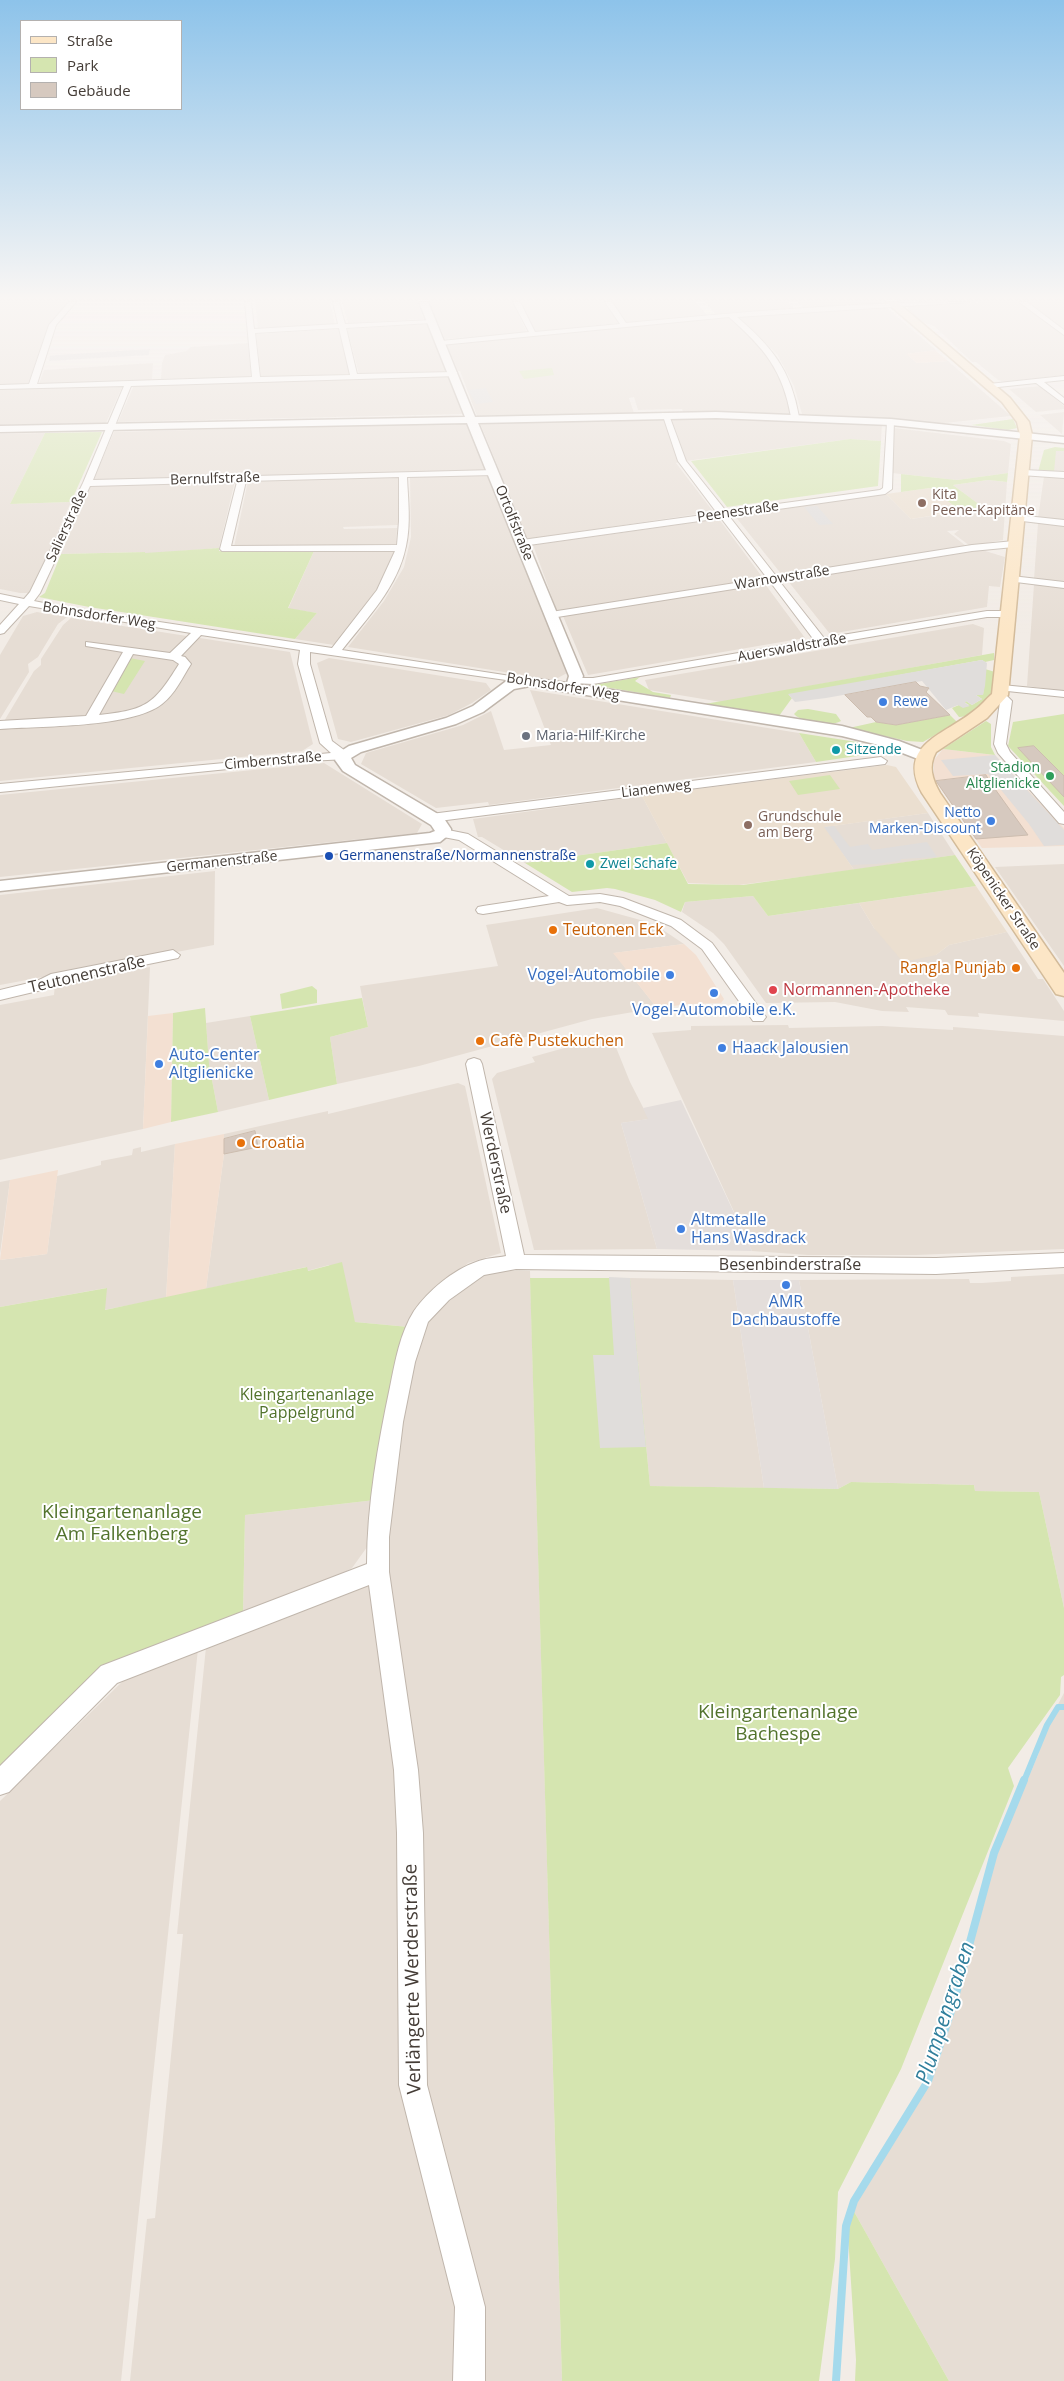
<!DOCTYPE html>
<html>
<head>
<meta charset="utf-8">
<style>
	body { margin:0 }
	#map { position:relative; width:1064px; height:2381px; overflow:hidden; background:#f2ece6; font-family:"Open Sans",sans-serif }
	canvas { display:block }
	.legend { position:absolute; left:20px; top:20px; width:162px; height:90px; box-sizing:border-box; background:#fff; border:1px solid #b4b1af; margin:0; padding:6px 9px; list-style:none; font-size:15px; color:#443c36 }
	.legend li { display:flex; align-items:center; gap:10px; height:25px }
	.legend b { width:25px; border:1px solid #b4b1af }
</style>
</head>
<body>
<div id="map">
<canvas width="1064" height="2381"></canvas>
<ul class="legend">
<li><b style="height:6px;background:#fce6c6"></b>Straße</li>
<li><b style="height:14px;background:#d5e5b0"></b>Park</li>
<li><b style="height:14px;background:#d6c9bf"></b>Gebäude</li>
</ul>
</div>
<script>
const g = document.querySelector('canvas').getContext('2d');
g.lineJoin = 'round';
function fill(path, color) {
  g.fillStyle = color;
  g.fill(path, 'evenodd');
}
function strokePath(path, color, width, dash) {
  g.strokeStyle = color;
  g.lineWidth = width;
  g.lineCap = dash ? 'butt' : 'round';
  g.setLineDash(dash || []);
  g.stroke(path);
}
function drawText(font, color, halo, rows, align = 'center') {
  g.font = font + ' "Open Sans",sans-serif';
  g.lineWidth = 4;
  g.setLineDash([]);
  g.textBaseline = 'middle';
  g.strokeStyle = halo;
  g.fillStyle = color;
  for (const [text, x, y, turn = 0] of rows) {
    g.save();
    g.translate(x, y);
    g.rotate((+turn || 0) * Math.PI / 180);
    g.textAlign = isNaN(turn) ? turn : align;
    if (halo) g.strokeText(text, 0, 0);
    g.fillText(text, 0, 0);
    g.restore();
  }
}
fill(new Path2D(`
	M0 302H69L57 315 47 331 28 384 0 385Z
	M255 302H330L335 324 258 328Z
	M342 302H417L424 319 348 323Z
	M429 302H513L527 333 445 339Z
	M521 302H605L619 323 535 332Z
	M613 302H696L707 315 626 323Z
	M705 302H788L794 308 718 315 715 314Z
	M797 302H880L883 305 805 309Z
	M982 302H1020L1064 335V375L1005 382 998 380 976 362H972L934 326 919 321 906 306Z
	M1025 302H1064V329L1044 314Z
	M886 307 936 350 907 354 917 363 948 361 1011 416 935 424 912 420 911 421 802 414 794 386 777 354 737 317Z
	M729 317 767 353 782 380 790 414 683 412 682 409 638 410 634 397 629 398 634 413 477 416 460 371H458L447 345Z
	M428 324 447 371 359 374 347 329Z
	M339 329 350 374 261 377 256 334Z
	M248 343 251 377 161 379 162 363 165 355 186 351 191 347Z
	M153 363 152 379 149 380 39 384 44 370Z
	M449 376 464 414 118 422 134 385Z
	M123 385 106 423 0 425V389Z
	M1040 386 1064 406V409L1036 412 1009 389Z
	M1064 412 1062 434 1040 415Z
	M663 416 680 462 676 463 712 510 711 512 530 539 527 538 480 423Z
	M708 416 882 424 881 441 850 439 686 461 670 417Z
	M468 423 487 470 93 480 114 432Z
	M894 428 1004 441 1011 444 1008 473 957 480 892 473Z
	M45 433 10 504 71 502 30 593H20L0 589V434Z
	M1052 448 1064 449V521L1038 518 1048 449Z
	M489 475 567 673 554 680 348 647 384 601 404 567 411 537 410 477Z
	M398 477V525L343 527 344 529 397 528 396 545 234 547 248 481Z
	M988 480 1007 482 1003 540 970 546 954 534 959 530 947 531 966 546 782 575 735 516 886 494 911 519 984 508 953 485Z
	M235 481 219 548 144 554V552L61 554 91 485Z
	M719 519 763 578 557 611 533 545Z
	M1038 523 1064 526V582L1034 579Z
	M395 550 380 585 334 645 295 639 317 613 288 609 314 551Z
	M982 550 1005 557 1000 587 989 586 987 607 830 634 788 581Z
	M765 584 805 638 588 675 563 616Z
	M1034 584 1064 588V691L1027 686Z
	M37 612 67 617 58 624 38 657 28 664 29 672 0 719V655L23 616Z
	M71 618 290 652 313 744 302 751 0 781V728L34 671 41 665V659L63 625Z
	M973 624 984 628 982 655 721 702 649 690 645 680Z
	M329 658 486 683 491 690 472 703 449 715 351 742 338 739 317 663Z
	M530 690 799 733 816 762 489 805 488 802 436 808 361 764 366 753 463 725 491 711 504 750 551 745Z
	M324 763 422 824 417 833 0 877V795Z
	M642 796 667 843 525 863 482 837H478L473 819Z
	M928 813 955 855 854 870 824 827Z
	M1064 864V966L995 867Z
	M215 871 214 945 0 985V895Z
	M753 896 768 916 859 903 874 928 936 955 949 945 1007 932 1038 979H1043L1064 1011V1021L978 1013 979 1017 948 1015 945 1010 906 1007 909 1012 882 1011 835 1002 766 1003 724 944 713 933 682 912 685 902Z
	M597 908 644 921 660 928 684 944 614 953 657 1008 592 1019 419 1066 337 1084 330 1037 368 1027 360 986 498 966 486 925Z
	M150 967 143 1129 0 1160V1005L54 995 55 984Z
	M250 1016 269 1100 218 1112 209 1064 206 1023Z
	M788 1025 789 1028 882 1026 953 1030V1027L1064 1036V1249L916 1255H808L752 1251 652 1033 691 1030V1026Z
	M611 1035 630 1082 649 1119 621 1123 657 1249 534 1250 492 1079 497 1073 535 1062 532 1057Z
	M458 1083 465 1086 501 1253 468 1263 417 1310 409 1327 355 1322 329 1265 307 1271 306 1267 206 1289 224 1154V1134L328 1111V1114Z
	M175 1144 166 1298 104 1310 106 1288 0 1307V1260L47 1254 57 1176 101 1165V1161L132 1155 133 1149 141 1147V1152Z
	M10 1180 0 1254V1182Z
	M485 1270 530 1271 562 2381H485L486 2318 422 2075 418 1784 387 1559 390 1501 404 1404 418 1341 430 1318Z
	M1064 1274V1608L1039 1492 975 1491 974 1485 851 1482 838 1489 799 1280 969 1279 970 1283H982L1011 1281V1277Z
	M630 1278 733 1280 764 1488 650 1486Z
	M375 1500 370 1543 352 1568 324 1584 243 1614 245 1515Z
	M370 1584 399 1785 401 2086 462 2325 460 2381H130L147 2219 155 2218 183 1934H177L206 1647Z
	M198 1649 121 2381H0V1801L127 1677Z
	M1064 1693V2381H949L852 2208 869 2169 931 2079 955 2007 976 1922 996 1853 1038 1755 1048 1723Z`), '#e6ddd4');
fill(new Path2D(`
	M935 350 948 361 917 363 906 354Z
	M943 749 995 755 1064 828V846L982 848 934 779V760Z
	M684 944 696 955 724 999 721 1003 689 1004 657 1008 613 953Z
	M173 1013 171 1122 143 1129 148 1016Z
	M224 1134V1154L206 1289 166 1298 175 1144Z
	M58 1170 47 1254 0 1260 10 1180Z`), '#f3e0d2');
fill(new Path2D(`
	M681 1100 752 1251 657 1249 621 1123 648 1119 643 1108Z
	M733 1280H799L838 1489 764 1488Z`), '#e4dedb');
fill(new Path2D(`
	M930 488 961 511 911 519 886 494Z
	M887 765 896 767 928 813 825 827 854 870 739 885 688 883 642 796Z
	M976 886 1007 932 949 945 936 955 903 962 874 928 859 903Z`), '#ebdfd0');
fill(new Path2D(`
	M552 368 554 375 524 379 519 371Z
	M1013 419 1017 428 1008 430 971 425Z
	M102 432 71 502 10 504 45 433Z
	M850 439 881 441 878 486 727 507 691 461Z
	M1055 447 1064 448V451H1056L1054 472H1038L1044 450Z
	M1008 473 1007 482 988 480 953 485 984 508 961 511 930 488 901 492V474L957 480Z
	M219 548V551H314L288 608 317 613 295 639 89 607 39 597 45 593 61 554 145 552V553Z
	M994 653V660L985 662 982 660 789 695 792 698 779 716 705 704Z
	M130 658 145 661 124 694 111 691Z
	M985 669 995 672C994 679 994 687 991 693 986 702 969 718 959 717L952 708 959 705H969L964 702 966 701 972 705 982 699 976 695H983Z
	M640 677 635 681 653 692 671 695 670 698 593 685Z
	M808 709 836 714 841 721C831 727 802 723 794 714L798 710Z
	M1064 714V806L1008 746 1013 722Z
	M950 715 957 722 923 742 907 741 849 728 876 722 896 725Z
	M986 721 991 724V747L995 755 943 749Z
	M799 733 857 742 885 752 816 762Z
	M830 775 840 789 798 795 789 781Z
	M667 843 688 884 743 885 955 855 976 886 768 916 753 896 685 902 681 912 655 900 615 889 607 888 572 892 525 863Z
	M312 986 317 990V1003L282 1009 280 994Z
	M362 998 368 1027 330 1037 337 1084 269 1100 250 1016Z
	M205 1008 209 1064 218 1112 171 1122 173 1013Z
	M342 1262 355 1322 409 1327 375 1500 245 1515 243 1614 120 1659 0 1771V1307L107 1288 105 1310 307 1267 308 1271Z
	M530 1278H630L650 1486 838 1489 851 1482 974 1485 975 1491 1039 1492 1064 1608V1675L1061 1677 1060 1695 1008 1768 1014 1786 901 2069 838 2192 835 2259 819 2381H562Z
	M852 2208 949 2381H855L856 2360 848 2236Z`), '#d5e5b0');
fill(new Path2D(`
	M150 349 149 355 49 361 50 356 56 355Z
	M486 388 493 402 476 404 468 390Z
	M817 506 833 524 819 525 804 507Z
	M982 660 987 663 985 686 983 695H976L982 699 972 705 966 701 965 703 970 706 963 708 958 705 946 710 922 681 826 698 795 702 788 694Z
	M995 755 1064 830V845L1044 846 1029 824 988 774 953 776 941 760Z
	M834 826 850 847 868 844 872 850 927 842 937 857 901 859V861L876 864 851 865 824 827Z
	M609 1277 630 1278 646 1447 600 1448 593 1355H614Z`), '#e0dddb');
strokePath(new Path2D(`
	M1024 1781 1047 1725 1058 1707H1064`), '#a5daec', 6);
strokePath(new Path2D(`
	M836 2381 846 2226 854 2201 928 2081 953 2005 994 1853 1024 1780`), '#a5daec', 8);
const building = new Path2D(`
	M916 682 920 686 929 688 926 692 950 715 896 725 876 722 871 717H867L845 695Z
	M1034 746 1064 776V797L1018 748Z
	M986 775 990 782 1028 835 976 839 936 781Z
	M255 1131 258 1147 224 1154V1139Z`);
fill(building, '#d6c9bf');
strokePath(building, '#cdbdaf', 1);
const minor = new Path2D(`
	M69 302H76L56 325 37 384 252 377 245 302H251L254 329 338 324 333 302H339L345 324 433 320 434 321 431 323 346 328 357 374 454 372H457V376L131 386 93 480 496 470 497 472 493 475 407 477C408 500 411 523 406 546 398 587 367 618 342 650L530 679 536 682 534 684 310 652V664L332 741 348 753 350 756 348 759 307 761 0 792V784L331 753 320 743 298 664 300 650 201 635 181 656 185 657 191 664C182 678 175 694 162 704 132 728 39 726 0 729V721L86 716 123 652 86 646V642L170 653 191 633 29 606 4 633 0 634V625L19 604 0 600V594L24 599 30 592 83 483 124 386 0 389V385L29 384 49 325ZM339 328 350 375 260 377 255 333ZM399 477V521L397 545 231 546 246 481ZM237 482 220 549 222 551H395L377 590 332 648 73 609 34 601 40 593 90 486ZM133 654 173 660 179 664C154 704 147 710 99 715Z
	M513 302H520L535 332 620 324 605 302H612L626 323C740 312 855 302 969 302L737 317C772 347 791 370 799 417L795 419 791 417C783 370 764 348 729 317L441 345 437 343 441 341 529 332Z
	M1019 302H1027L1064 330V335Z
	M1064 376V380L1044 382 1064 398V404L1036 383 989 388 985 386 989 384Z
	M662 413 669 415 686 461 726 511 880 490 883 488 887 422 894 420 892 489 885 494 729 516 776 576 972 545 1014 541 1019 544 1014 547 972 551 780 582 824 638 987 611H1009L1014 614 1009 617H987L593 684 572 683 570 681 576 678H593L814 640 771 583 551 618 546 615 551 612 767 578 721 518 522 546 517 543 522 540 717 513 678 461Z
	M1024 470 1064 472V478L1021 475 1020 473Z
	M1017 515 1064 520V526L1014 520V516Z
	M1012 576 1064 582V588L1008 581 1007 579Z
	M1002 685 1064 691V697L998 690 996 688Z
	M1000 692 1004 693 1012 701 1006 744 1010 752 1064 812V824L1059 823 998 753 994 744 1000 702 994 695Z
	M881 757 887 761 885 764 431 822 425 818 431 814Z
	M443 829 468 834 569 896 600 894 623 898 681 920 712 943 766 1017 763 1021H753L702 949 671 926 620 906 600 902 567 905 559 902 483 914 478 913 476 910 478 907 483 906 549 896 459 840 438 836 436 833 438 830Z
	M173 950 180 955 178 958 60 982 46 989 0 1000V990L37 981 51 974Z
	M474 1058 480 1060 482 1064 524 1255 936 1258 1064 1253V1267L936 1274 516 1269 484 1275 449 1300 428 1322 415 1362 403 1422 389 1537V1572L418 1770 423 1833 427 2085 485 2307V2381H453L455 2307 399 2085 397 1833 394 1770 369 1585 117 1683 9 1792 0 1795V1766L101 1666 367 1564C367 1505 378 1444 390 1387 395 1362 400 1333 414 1311 428 1291 453 1270 476 1262 485 1258 496 1258 506 1256L466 1064 468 1060Z`);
const tertiary = new Path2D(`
	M419 302H428L475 417 716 412 891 419 1064 437V443L891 425 716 418 478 423 583 676 580 685 842 726 899 741 930 753 932 756 930 759H918L887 747 842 736 530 686 514 689 483 712 456 724 361 752 351 758 355 765 443 817 451 829V833L440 842 0 891V881L430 833 435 831 431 825 343 771 335 760 338 753 349 746 446 718 473 706 505 682 530 678 567 683 569 676 467 423 0 432V426L465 417Z`);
const secondary = new Path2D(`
	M886 302H897L1010 398 1029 422 1032 435 1008 695 987 718 936 752C928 766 932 779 940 793L1064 973V996L1056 994 922 793C896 744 945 735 975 710 981 706 986 699 992 694L1020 435 1017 422 1002 402Z`);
strokePath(minor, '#c0b6ac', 2);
strokePath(tertiary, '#c0b6ac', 3);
strokePath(secondary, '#d3bb9a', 3);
fill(minor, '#fff');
fill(tertiary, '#fff');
fill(secondary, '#fce6c6');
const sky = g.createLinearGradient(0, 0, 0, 636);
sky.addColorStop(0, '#8dc3ea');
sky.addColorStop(0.47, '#f9f6f4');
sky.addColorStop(1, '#f9f6f400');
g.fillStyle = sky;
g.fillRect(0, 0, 1064, 636);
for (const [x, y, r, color] of [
	[922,503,5,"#8d6e63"],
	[883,702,5,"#3f7fe0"],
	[526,736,5,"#6b7280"],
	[836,750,5,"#0f9aa8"],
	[1050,776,5,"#2e9e5b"],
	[991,821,5,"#3f7fe0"],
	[748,825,5,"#8d6e63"],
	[329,856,5,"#1a4fb4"],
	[590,864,5,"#0f9aa8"],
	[553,930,5,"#e8710a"],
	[1016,968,5,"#e8710a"],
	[670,975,5,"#3f7fe0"],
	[773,990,5,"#e0444e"],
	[714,993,5,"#3f7fe0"],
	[480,1041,5,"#e8710a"],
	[722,1048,5,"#3f7fe0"],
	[159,1064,5,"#3f7fe0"],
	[241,1143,5,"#e8710a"],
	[681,1229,5,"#3f7fe0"],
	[786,1285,5,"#3f7fe0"]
]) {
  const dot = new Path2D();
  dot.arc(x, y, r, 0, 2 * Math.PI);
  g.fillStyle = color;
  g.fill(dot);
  strokePath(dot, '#fff', 2);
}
drawText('14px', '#443c36', '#fff', [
	["Bernulfstraße",215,479,-2],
	["Peenestraße",738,512,-8],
	["Ortolfstraße",514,523,68],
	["Salierstraße",67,526,-65],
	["Warnowstraße",782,578,-9],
	["Bohnsdorfer Weg",99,616,9],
	["Auerswaldstraße",792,648,-10],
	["Bohnsdorfer Weg",563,687,9],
	["Cimbernstraße",273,761,-5],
	["Lianenweg",656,789,-7],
	["Germanenstraße",222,862,-6],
	["Köpenicker Straße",1003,899,56]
]);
drawText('14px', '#785e54', '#fff', [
	["Kita",932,495],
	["Peene-Kapitäne",932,511],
	["Grundschule",758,817],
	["am Berg",758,833]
], 'left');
drawText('14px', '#366cbe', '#fff', [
	["Rewe",893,702],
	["Netto",981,813,"right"],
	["Marken-Discount",981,829,"right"]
], 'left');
drawText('14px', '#5b616d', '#fff', [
	["Maria-Hilf-Kirche",536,736]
], 'left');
drawText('14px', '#0d838f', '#fff', [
	["Sitzende",846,750],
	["Zwei Schafe",600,864]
], 'left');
drawText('14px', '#27864d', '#fff', [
	["Stadion",1040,768],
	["Altglienicke",1040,784]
], 'right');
drawText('14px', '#164399', '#fff', [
	["Germanenstraße/Normannenstraße",339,856]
], 'left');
drawText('16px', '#c56008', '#fff', [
	["Teutonen Eck",563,930],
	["Rangla Punjab",1006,968,"right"],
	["Cafè Pustekuchen",490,1041],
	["Croatia",251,1143]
], 'left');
drawText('16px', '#443c36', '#fff', [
	["Teutonenstraße",87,975,-13],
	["Werderstraße",495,1163,78],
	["Besenbinderstraße",790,1265]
]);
drawText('16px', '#366cbe', '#fff', [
	["Vogel-Automobile",660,975,"right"],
	["Vogel-Automobile e.K.",714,1010,"center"],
	["Haack Jalousien",732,1048],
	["Auto-Center",169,1055],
	["Altglienicke",169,1073],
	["Altmetalle",691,1220],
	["Hans Wasdrack",691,1238],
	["AMR",786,1302,"center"],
	["Dachbaustoffe",786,1320,"center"]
], 'left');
drawText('16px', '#be3a42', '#fff', [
	["Normannen-Apotheke",783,990]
], 'left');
drawText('16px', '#52732c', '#fff', [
	["Kleingartenanlage",307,1395],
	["Pappelgrund",307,1413]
]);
drawText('19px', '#52732c', '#fff', [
	["Kleingartenanlage",122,1513],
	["Am Falkenberg",122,1535],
	["Kleingartenanlage",778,1713],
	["Bachespe",778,1735]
]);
drawText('19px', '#443c36', '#fff', [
	["Verlängerte Werderstraße",413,1979,-91]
]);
drawText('italic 21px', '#307f9c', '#fff', [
	["Plumpengraben",946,2013,-72]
]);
</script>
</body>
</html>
